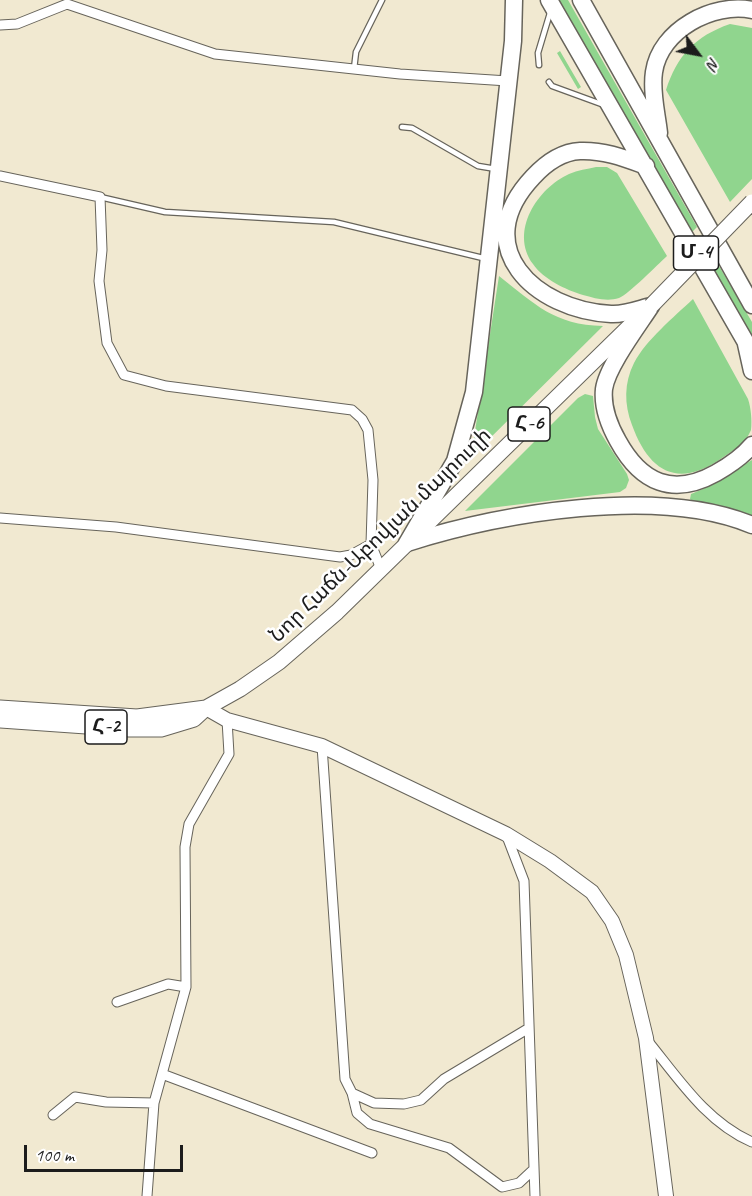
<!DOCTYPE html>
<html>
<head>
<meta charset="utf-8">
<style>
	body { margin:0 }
	#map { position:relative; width:752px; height:1196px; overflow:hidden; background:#f1e9d1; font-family:Caveat,sans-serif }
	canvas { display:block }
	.north { position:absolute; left:668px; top:24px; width:60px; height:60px; -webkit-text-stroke:4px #fff; paint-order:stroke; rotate:122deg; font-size:16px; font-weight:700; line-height:24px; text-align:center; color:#1c1c1c }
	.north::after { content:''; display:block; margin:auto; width:21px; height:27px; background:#1c1c1c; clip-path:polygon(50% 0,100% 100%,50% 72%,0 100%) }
	.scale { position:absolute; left:24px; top:1145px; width:159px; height:27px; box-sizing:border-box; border:3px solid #1c1c1c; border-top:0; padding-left:8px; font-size:18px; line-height:21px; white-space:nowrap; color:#1c1c1c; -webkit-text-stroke:4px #fff; paint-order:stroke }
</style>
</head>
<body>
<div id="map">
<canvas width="752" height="1196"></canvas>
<div class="north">N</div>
<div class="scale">100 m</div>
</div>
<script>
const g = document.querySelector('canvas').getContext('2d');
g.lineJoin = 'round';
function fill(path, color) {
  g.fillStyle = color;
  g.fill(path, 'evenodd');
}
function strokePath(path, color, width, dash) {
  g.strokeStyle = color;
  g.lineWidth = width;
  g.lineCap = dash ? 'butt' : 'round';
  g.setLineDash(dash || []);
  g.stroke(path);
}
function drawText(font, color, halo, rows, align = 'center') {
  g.font = font + ' Caveat,"Noto Sans Armenian",sans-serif';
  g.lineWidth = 5;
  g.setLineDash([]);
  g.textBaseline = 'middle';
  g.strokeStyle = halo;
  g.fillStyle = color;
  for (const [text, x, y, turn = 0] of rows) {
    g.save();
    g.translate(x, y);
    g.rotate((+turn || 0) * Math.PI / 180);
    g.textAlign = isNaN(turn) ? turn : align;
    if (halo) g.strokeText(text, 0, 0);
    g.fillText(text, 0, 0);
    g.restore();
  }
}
fill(new Path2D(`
	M559 0H568L697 227 690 234Z
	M730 24 752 28V179L730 202 666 90C677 56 695 36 730 24Z
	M560 51 581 87 578 89 557 53Z
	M596 167H607L617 173 667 256C657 265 629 294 619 298 607 302 594 298 583 295 566 290 543 279 533 264 509 231 538 188 569 174 578 170 587 169 596 167Z
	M716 261 752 322V340L709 267Z
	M499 276C535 304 554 325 603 326L471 457Z
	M693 299 748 399C751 408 752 420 751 430 746 443 734 450 722 458 678 489 649 472 632 425 624 404 624 383 634 363 646 340 674 317 693 299Z
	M585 394 593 396 595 417 598 429 627 474 629 480 626 488 620 492 465 511 578 398Z
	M752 460V517L692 502 690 499 691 494 703 489Z`), '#90d58e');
const lane = new Path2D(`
	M539 65 538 53 550 13
	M354 69 356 52 382 0
	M549 82 552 86 604 105
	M402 127 412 128 478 166 496 169
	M100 197 165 212 334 222 487 259`);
const street = new Path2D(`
	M0 25 17 24 67 4 215 54 400 74 508 81
	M0 176 100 197 102 250 99 281 107 343 124 375 166 386 352 410 362 419 368 430 373 480 371 544 381 569
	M0 518 116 527 340 557 351 555 371 544
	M322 746 345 1079 352 1093 374 1103 404 1104 421 1100 444 1079 529 1028
	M506 834 524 881 535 1196
	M117 1002 168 984 186 987
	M647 1040C678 1078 706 1122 752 1142
	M162 1074 372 1153
	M352 1093 357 1113 370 1124 449 1148 502 1187 519 1183 534 1169
	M53 1115 75 1097 106 1102 154 1103
	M147 1196 154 1103 186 987 185 847 189 824 229 754 227 720`);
const secondary = new Path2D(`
	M206 708 227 720 322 746 506 834 550 861 592 892 612 921 626 955 646 1038 666 1196`);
const primary = new Path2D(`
	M0 708 137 717 206 708
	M0 720 129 729H161L194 719 206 708 240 689 279 662 337 612 636 320`);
const highway = new Path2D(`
	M549 0 752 353
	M581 0 752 305
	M659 133C657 114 651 92 654 72 660 30 713 2 752 10
	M646 166C624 158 603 150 580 151 561 152 545 164 533 177 467 247 535 310 611 314 624 315 639 309 651 306
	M651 306C638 326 607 367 604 389 602 408 609 425 618 441 641 483 673 497 716 473 730 465 742 457 752 445
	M746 344 752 371
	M407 543 455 461 474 392 513 41 514 0
	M407 543C502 513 658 486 752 525`);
strokePath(lane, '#67645b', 7);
strokePath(street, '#67645b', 11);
strokePath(secondary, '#67645b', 16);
strokePath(primary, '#67645b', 17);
strokePath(highway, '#67645b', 19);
strokePath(lane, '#fff', 4.5);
strokePath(street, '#fff', 9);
strokePath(secondary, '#fff', 14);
strokePath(primary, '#fff', 15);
strokePath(highway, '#fff', 16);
const primaryBridge = new Path2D(`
	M651 306 752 202`);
strokePath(primaryBridge, '#67645b', 17, []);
strokePath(primaryBridge, '#fff', 15);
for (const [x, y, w] of [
	[696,253,45],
	[529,424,42],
	[106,727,42]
]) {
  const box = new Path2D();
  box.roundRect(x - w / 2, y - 17, w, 34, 4.5);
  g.fillStyle = '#fff';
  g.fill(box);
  strokePath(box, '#1c1c1c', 1.5);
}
drawText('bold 20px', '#1c1c1c', null, [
	["Մ-4",696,253],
	["Հ-6",529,424],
	["Հ-2",106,727]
]);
drawText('21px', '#1c1c1c', '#fff', [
	["Նոր Հաճն-Աբովյան մայրուղի",381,536,-44]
]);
</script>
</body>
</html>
